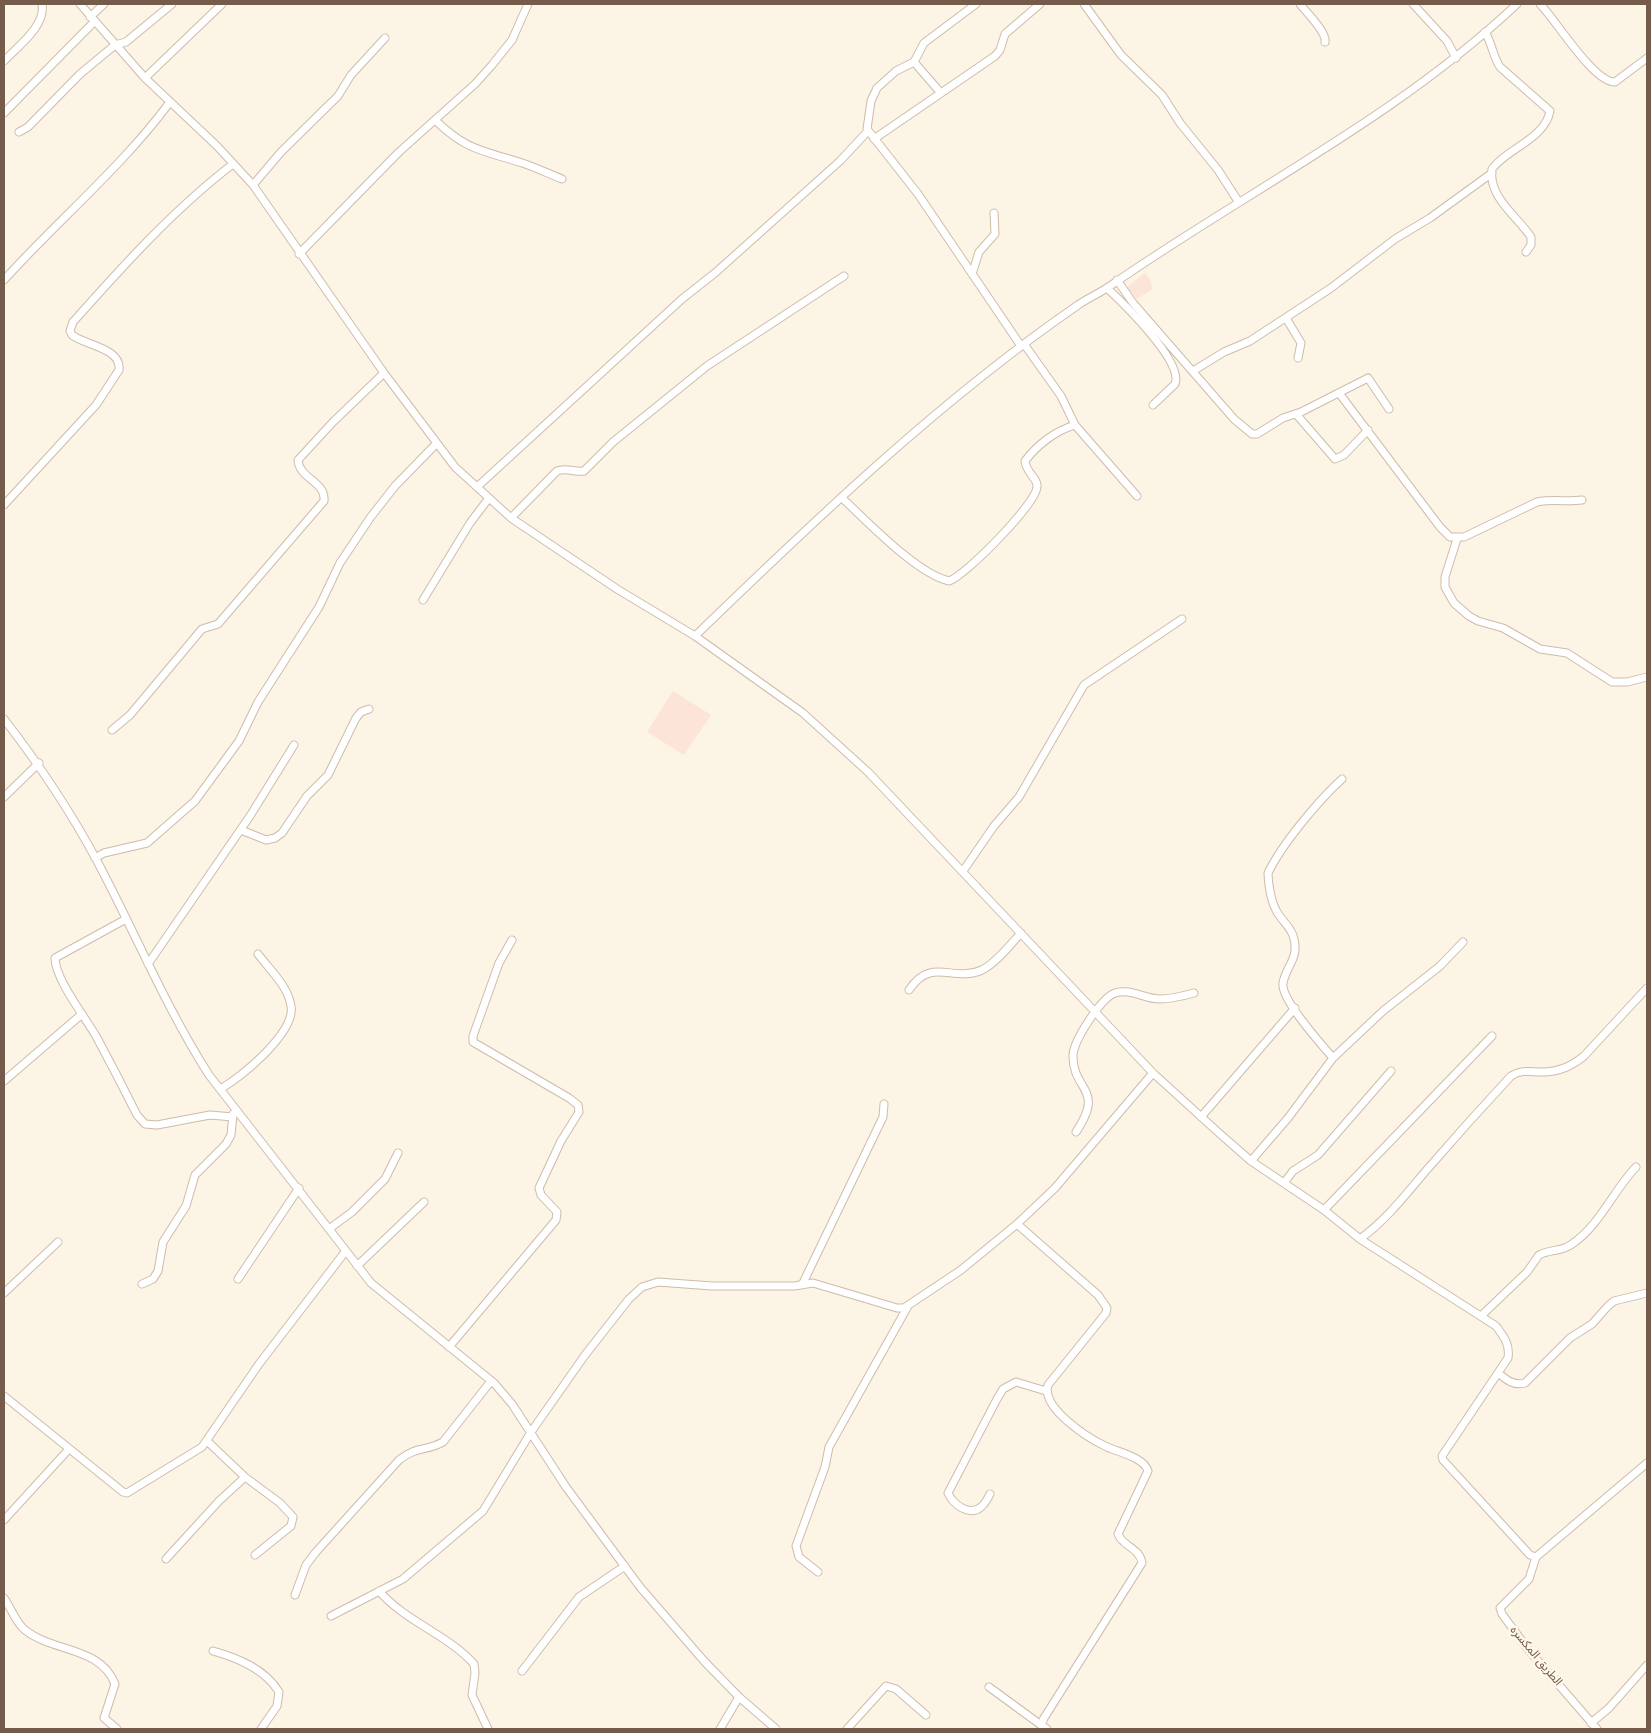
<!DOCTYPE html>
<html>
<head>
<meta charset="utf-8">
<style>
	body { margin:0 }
	#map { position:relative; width:1651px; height:1733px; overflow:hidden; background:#fcf4e4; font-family:"Fira Sans Condensed",sans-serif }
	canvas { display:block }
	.frame { position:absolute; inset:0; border:5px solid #755b49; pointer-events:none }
</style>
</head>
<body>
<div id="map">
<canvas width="1651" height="1733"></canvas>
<div class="frame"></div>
</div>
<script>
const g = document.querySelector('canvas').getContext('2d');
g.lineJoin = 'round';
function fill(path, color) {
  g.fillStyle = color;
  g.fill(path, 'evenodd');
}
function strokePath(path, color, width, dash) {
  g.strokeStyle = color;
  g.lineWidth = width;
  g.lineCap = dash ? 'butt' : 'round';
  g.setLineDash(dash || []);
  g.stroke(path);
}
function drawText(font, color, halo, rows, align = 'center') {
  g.font = font + ' "Fira Sans Condensed","Noto Sans Arabic",sans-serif';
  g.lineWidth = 5;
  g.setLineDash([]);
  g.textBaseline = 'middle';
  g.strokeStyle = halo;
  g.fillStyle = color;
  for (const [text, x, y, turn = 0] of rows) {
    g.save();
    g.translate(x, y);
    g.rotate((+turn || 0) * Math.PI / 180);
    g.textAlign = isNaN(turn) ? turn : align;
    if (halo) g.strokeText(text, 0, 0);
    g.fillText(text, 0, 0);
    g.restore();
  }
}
fill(new Path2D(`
	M1145 273 1150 279 1152 289 1137 299 1127 287Z
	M673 691 711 715 684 755 647 732Z`), '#fde4d8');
const minor = new Path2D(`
	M80 4 145 78 217 146 253 185 384 373 455 467 511 518 617 589 695 636 803 713 868 772 1153 1073 1219 1133 1251 1161 1324 1210 1360 1239 1496 1326C1504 1337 1510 1344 1508 1358L1442 1456 1443 1460 1530 1555 1536 1557 1647 1463
	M976 4 924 43 914 62 896 71 877 88 871 101 867 129 918 194 1021 346
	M1084 4 1121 55 1162 95 1180 123 1218 170 1238 201
	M1300 4C1306 12 1327 32 1325 42
	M1413 4 1447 41 1456 58
	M1540 4C1556 20 1593 82 1615 82L1647 58
	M90 17 104 4
	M1485 32C1492 43 1493 57 1500 67L1550 111C1545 139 1506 149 1492 169 1488 197 1517 216 1531 237V245L1526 252
	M4 61C18 46 46 26 42 4
	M914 62 940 92
	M145 78 222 4
	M4 113 94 22
	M435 120C467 151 482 150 522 163 535 167 549 174 562 179
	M19 132 28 127 80 74 115 45 126 42 172 4
	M874 139 995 56 1000 50 1005 34 1040 4
	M253 185 281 152 338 96 351 75 385 38
	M299 254 399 152 475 84 492 65 512 40 528 4
	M972 274 979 252 995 234 994 213
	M4 280C58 220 122 167 170 102
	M1117 280 1133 303 1234 419 1252 434H1257L1283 418 1301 412 1368 378 1389 409
	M1107 288C1123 303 1184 362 1175 384L1153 405
	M1286 318 1301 343 1298 358
	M1024 344 1061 396 1075 425 1137 496
	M1193 371 1224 352 1250 341 1331 288 1395 239 1430 218 1492 173
	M1339 393 1440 527 1450 537H1464L1537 502C1553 499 1567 502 1582 500
	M1296 414 1335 459 1344 455 1368 430
	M477 487 682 299 715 273 840 161 867 132
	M842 498C867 521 917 574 949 581 965 576 1036 504 1037 487 1038 478 1026 473 1025 461 1037 445 1055 431 1075 425
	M4 505 96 405 119 370C122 348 84 345 72 335L70 331 73 322C122 267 174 209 233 164
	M511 518 557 471C567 467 575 473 584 471L613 442 707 366 844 276
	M1457 539 1445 577V587L1454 603 1469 616 1478 621 1503 628 1540 649 1567 653 1612 682H1627L1647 677
	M423 600 470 523 489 498
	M695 636C816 519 939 401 1078 305 1088 298 1100 293 1110 286 1245 192 1396 118 1517 4
	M4 719C38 763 69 809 96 859 134 930 165 1006 209 1075L371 1283 494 1383 512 1404 566 1487 640 1587 704 1661 739 1697 776 1729
	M112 730 130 715 202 629 218 624 324 501C326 481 299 479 298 460L333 422 384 373
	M4 797 39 763
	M241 830 266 840 275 838 282 833 307 796 328 775 356 718 361 712 369 709
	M95 858 104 853 147 843 195 801 239 741 258 702 319 607 340 563 370 518 395 486 436 444
	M963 871 994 826 1019 797 1084 685 1182 619
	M126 919 55 958C55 979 85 1017 96 1036 110 1062 124 1089 137 1115L145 1124 157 1125 210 1115 233 1117
	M148 964 250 816 294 745
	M909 990C932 956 952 983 982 970 996 963 1010 945 1021 933
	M1333 1058C1322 1045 1280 999 1283 983 1286 966 1299 959 1294 939 1292 927 1281 921 1276 910 1271 901 1268 883 1268 873 1282 844 1318 801 1342 779
	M4 1081 82 1014
	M220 1089C241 1078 296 1032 291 1006 288 986 270 970 258 954
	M1201 1117 1295 1008
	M1076 1132C1106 1088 1072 1091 1073 1055 1074 1040 1101 998 1115 993 1130 988 1145 999 1160 999 1171 999 1183 996 1194 993
	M1251 1161 1288 1118 1333 1058 1383 1011 1440 966 1463 942
	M1284 1183 1293 1171 1318 1155 1391 1071
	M1324 1210 1492 1036
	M1017 1224 1098 1295 1107 1308 1106 1313 1048 1385C1041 1408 1088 1438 1105 1446 1117 1452 1144 1457 1148 1471L1118 1534C1123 1547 1140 1548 1142 1563L1044 1718 1041 1725 1047 1729
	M329 1229 352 1212 385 1179 398 1153
	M1360 1239C1389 1218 1408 1191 1431 1165 1457 1135 1484 1105 1511 1076 1522 1069 1530 1072 1543 1072 1559 1072 1572 1066 1584 1056L1647 988
	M357 1266 424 1202
	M238 1279 299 1188
	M142 1284 153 1279 158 1271 163 1242 186 1206 195 1175 226 1144 231 1135 233 1114
	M802 1285 883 1117 884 1104
	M4 1293 58 1242
	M1481 1316 1527 1272 1539 1255C1550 1249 1562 1252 1572 1244 1600 1225 1613 1191 1636 1167
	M449 1347 556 1220 557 1212 541 1195 539 1188 561 1141 579 1112 578 1105 569 1098 473 1042V1036L499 963 512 940
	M1498 1373C1507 1380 1513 1386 1525 1383L1570 1338 1592 1324 1608 1306 1614 1301 1647 1293
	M4 1396 123 1492 127 1493 202 1447 259 1364 345 1252
	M207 1441 245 1477 280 1503 293 1517 291 1526 255 1555
	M990 1494C988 1498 985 1504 981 1507 969 1517 953 1504 948 1493L997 1399 1003 1389 1016 1382 1046 1391
	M4 1520 69 1449
	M1536 1557 1529 1579 1500 1608 1502 1614 1527 1648 1597 1729
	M166 1559 219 1501 245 1477
	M818 1572 799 1557 796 1546 825 1467 829 1447 908 1306
	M379 1591C406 1622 447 1634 474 1664L475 1673 472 1695 488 1729
	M295 1595 306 1565 316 1552 399 1460C418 1445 425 1452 443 1442L491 1381
	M4 1598C11 1608 16 1623 25 1630 54 1653 100 1646 115 1684L104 1718 117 1729
	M331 1616 403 1579 483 1511 531 1432 585 1355 629 1299 642 1287 658 1282 712 1286H794L813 1283 897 1308H904L961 1270 1017 1224 1055 1188 1153 1073
	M213 1651C238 1658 265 1669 279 1692L277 1706 261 1729
	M522 1671 579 1597 625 1566
	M989 1687 1041 1725
	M1591 1723 1609 1708 1647 1665
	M720 1729 739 1697
	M847 1729 886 1686 896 1689 926 1715`);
strokePath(minor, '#cebcaa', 9);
strokePath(minor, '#fff', 7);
drawText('12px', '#755b49', '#fff8ea', [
	["الطريق المكسره",1536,1656,50]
]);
</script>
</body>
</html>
